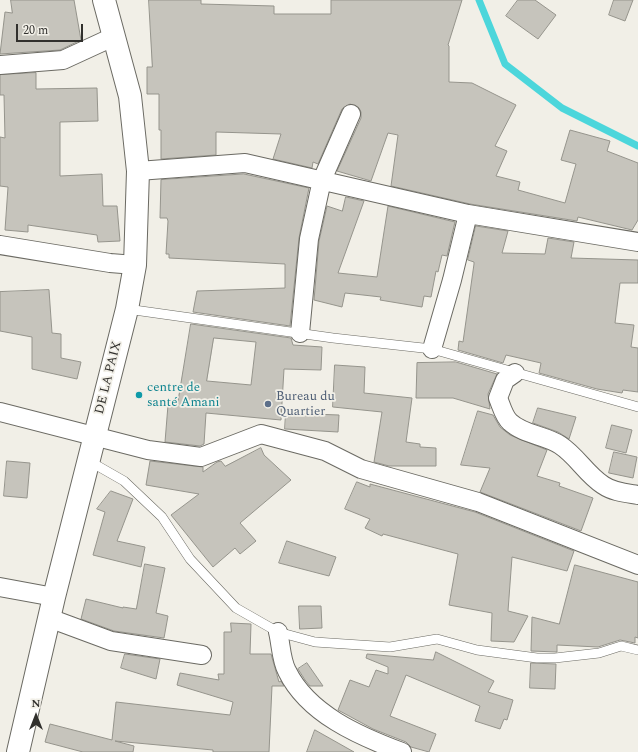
<!DOCTYPE html>
<html>
<head>
<meta charset="utf-8">
<style>
	body { margin:0 }
	#map { position:relative; width:638px; height:752px; overflow:hidden; background:#f1efe7; font-family:Spectral,serif }
	canvas { display:block }
	.north { position:absolute; left:16px; top:696px; width:40px; height:40px; -webkit-text-stroke:3px #f1efe7; paint-order:stroke; rotate:0deg; font-size:11px; font-weight:700; line-height:16px; text-align:center; color:#31302d }
	.north::after { content:''; display:block; margin:auto; width:14px; height:18px; background:#31302d; clip-path:polygon(50% 0,100% 100%,50% 72%,0 100%) }
	.scale { position:absolute; left:16px; top:24px; width:67px; height:18px; box-sizing:border-box; border:2px solid #31302d; border-top:0; padding-left:5px; font-size:12px; line-height:14px; white-space:nowrap; color:#31302d; -webkit-text-stroke:3px #f1efe7; paint-order:stroke }
</style>
</head>
<body>
<div id="map">
<canvas width="638" height="752"></canvas>
<div class="north">N</div>
<div class="scale">20 m</div>
</div>
<script>
const g = document.querySelector('canvas').getContext('2d');
g.lineJoin = 'round';
function strokePath(path, color, width, dash) {
  g.strokeStyle = color;
  g.lineWidth = width;
  g.lineCap = dash ? 'butt' : 'round';
  g.setLineDash(dash || []);
  g.stroke(path);
}
function fill(path, color) {
  g.fillStyle = color;
  g.fill(path, 'evenodd');
}
function drawText(font, color, halo, rows, align = 'center') {
  g.font = font + ' Spectral,serif';
  g.lineWidth = 3.5;
  g.setLineDash([]);
  g.textBaseline = 'middle';
  g.strokeStyle = halo;
  g.fillStyle = color;
  for (const [text, x, y, turn = 0] of rows) {
    g.save();
    g.translate(x, y);
    g.rotate((+turn || 0) * Math.PI / 180);
    g.textAlign = isNaN(turn) ? turn : align;
    if (halo) g.strokeText(text, 0, 0);
    g.fillText(text, 0, 0);
    g.restore();
  }
}
strokePath(new Path2D(`
	M479 0 505 64 562 108 638 146`), '#4cd6db', 7);
const building = new Path2D(`
	M11 0H74L81 40 60 50 0 54 5 12 12 13Z
	M149 0H201V4L274 6V14H331V0H462L448 45 449 46V82L472 83 516 105 495 146 507 151 496 176 520 182 518 190 565 203 576 164 561 160 570 130 610 141 607 151 638 163V220L632 230 578 217 577 221 470 204 391 186 398 135 388 133 371 181 337 171 361 118V112L359 108 350 104 342 109 318 164 313 162 312 168 273 159 281 134 216 132V155L161 159V130H159V94H147V67H152Z
	M518 0H535L556 15 538 39 506 16Z
	M614 0H633L625 21 609 15Z
	M36 73V89L97 88 98 121 60 122V176L102 174 103 206H117L120 241 98 242 97 235 28 225V232L5 230 8 187 0 186V137L5 138 4 95H0V75Z
	M244 174 309 188 299 238 290 326 193 312 197 291 285 288V264L169 258V254H166L168 221 167 218H160L161 180Z
	M346 197 364 201 338 273 377 277 388 206 455 222 447 256 442 255 438 272 436 271 431 297 424 296 422 307 380 300 381 297 345 293 342 307 314 300 319 241 327 206 342 211Z
	M476 226 508 231 502 253 545 254 548 238 574 242 571 258 638 260V283H620L615 323 634 325 631 347 638 348V392L623 390 622 393 597 389 539 373 541 363 506 355 503 363 458 350 459 341 463 342 474 264V262L468 260Z
	M49 290 52 333 61 334V358L81 362 77 379 32 369V337L0 331V292Z
	M191 324 291 338 293 345 322 347 321 370 284 369 281 420 206 413 204 444 200 446 165 442 168 405H177ZM214 338 256 342 251 385 207 381Z
	M456 362 497 374 488 394 490 409 453 398H416L417 363Z
	M335 365 365 367 364 393 412 398 406 442 420 444V447L436 448V466H389L374 462 382 412 333 407Z
	M538 408 576 417 569 439 558 432 533 423Z
	M478 411 493 415 500 427 510 435 547 450 537 476 560 483 559 486 593 498 581 531 480 492 490 468 461 465Z
	M286 413 339 415 338 432 285 429Z
	M612 425 632 430 626 453 606 448Z
	M261 448 264 455 291 480 240 523 256 541 240 554 235 548 213 567 171 515 199 494 146 485 150 461 203 467V472L217 462 221 461 225 466Z
	M614 452 637 457 633 478 609 473Z
	M7 461 30 463 27 498 4 496Z
	M357 482 370 487V484L475 512 574 551 567 571 512 557 508 611 528 616 514 642 491 641 492 613 449 605 458 554 383 534 382 536 365 528 370 519 345 509Z
	M111 491 133 499 117 541 145 547 141 567 93 555 105 512 97 509Z
	M287 541 336 557 329 576 279 563Z
	M145 564 165 568 156 613 168 616 164 638 114 631 81 619 86 599 123 608V607L136 609Z
	M575 565 638 582V638L635 637V643L620 640 598 647 557 645V652L531 651 532 617 559 624Z
	M299 606H321L322 628 300 629Z
	M231 623 251 624 250 654H271L279 682 281 681 284 686H272L269 752H213V750L115 741 134 746 133 752H83L45 742 50 724 112 740 116 702 230 715 233 702 177 685 180 673 219 680 218 674H224V632H231Z
	M436 652 494 681 488 692 513 700 507 720 504 719 500 729 475 721 480 706 406 675 390 716 436 734 429 752 411 747 406 742 373 729 338 710 350 680 369 687 376 670 388 674V667L366 658 367 654 433 660Z
	M125 654 160 659 156 679 121 668Z
	M307 663 323 686H310L305 680 298 669Z
	M531 663 556 664 555 689 530 688Z
	M315 730 354 752H307Z`);
fill(building, '#c6c4bc');
strokePath(building, '#95948c', 1);
const lane = new Path2D(`
	M127 309 333 338 432 349 638 407
	M89 461 124 481 162 517 190 559 236 608 278 632 315 642 390 647 437 639 477 650 537 658H555L599 653 621 646 638 650`);
const street = new Path2D(`
	M0 65 63 60 113 37
	M138 171 245 163 468 214 638 242
	M0 245 110 263 135 265
	M300 333 309 239 322 180 351 114
	M432 349 452 280 468 214
	M515 373 505 380 498 398C501 405 504 417 510 422 524 435 545 435 560 445 577 456 586 474 603 485 613 492 626 493 638 495
	M0 412 148 450 201 457 261 434 325 451 361 469 478 502 638 565
	M0 587 54 597
	M49 618 111 641 202 655
	M278 632C281 644 281 660 287 671 308 714 359 736 402 752`);
const secondary = new Path2D(`
	M18 752 54 597 127 309 135 265 138 171 130 96 104 0`);
strokePath(lane, '#6b6a63', 10);
strokePath(street, '#6b6a63', 20);
strokePath(secondary, '#6b6a63', 24);
strokePath(lane, '#fff', 9);
strokePath(street, '#fff', 18);
strokePath(secondary, '#fff', 22);
for (const [x, y, r, color] of [
	[139,395,4,"#0f9aa8"],
	[268,404,4,"#5c6f8a"]
]) {
  const dot = new Path2D();
  dot.arc(x, y, r, 0, 2 * Math.PI);
  g.fillStyle = color;
  g.fill(dot);
  strokePath(dot, '#f1efe7', 1.5);
}
drawText('13px', '#31302d', '#f1efe7', [
	["DE LA PAIX",109,378,-76]
]);
drawText('13px', '#0d838f', '#f1efe7', [
	["centre de",147,388],
	["santé Amani",147,403]
], 'left');
drawText('13px', '#4e5e75', '#f1efe7', [
	["Bureau du",276,397],
	["Quartier",276,412]
], 'left');
</script>
</body>
</html>
